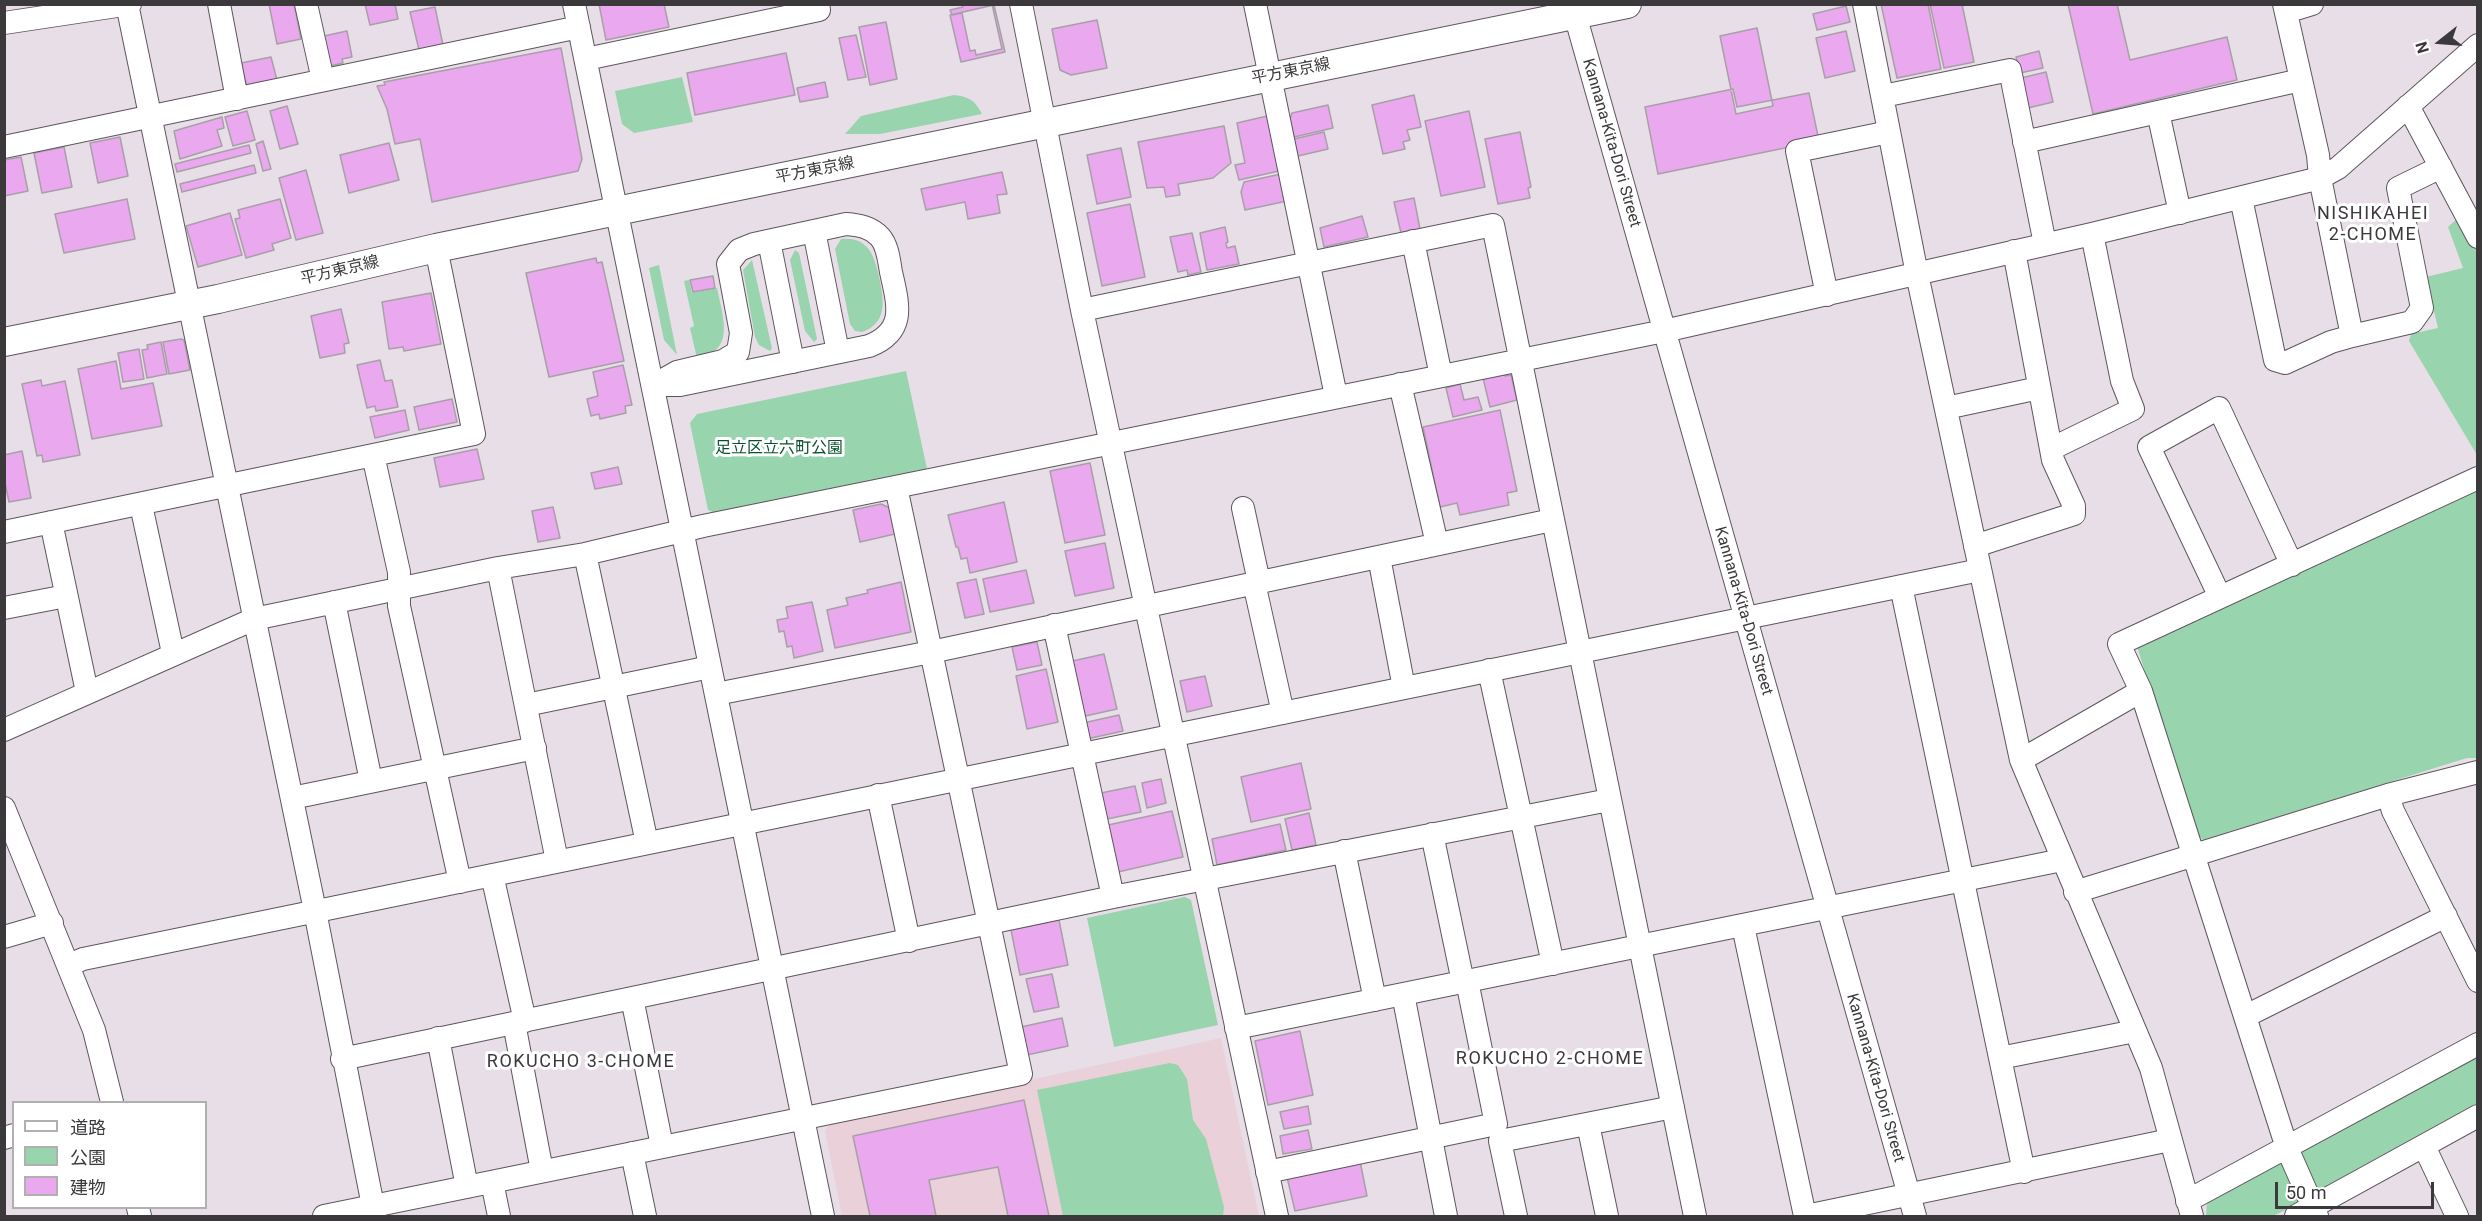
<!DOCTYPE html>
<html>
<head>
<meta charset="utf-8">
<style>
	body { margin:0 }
	#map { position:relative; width:2482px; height:1221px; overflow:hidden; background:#e8dee8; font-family:Roboto,"Noto Sans JP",sans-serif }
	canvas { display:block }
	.frame { position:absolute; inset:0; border:6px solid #3c393d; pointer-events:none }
	.legend { position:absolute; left:12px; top:1101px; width:195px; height:108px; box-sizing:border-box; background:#fff; border:2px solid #b1b0b1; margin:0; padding:8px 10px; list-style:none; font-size:18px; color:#3c393d }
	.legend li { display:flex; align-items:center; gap:12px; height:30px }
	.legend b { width:30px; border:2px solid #b1b0b1 }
	.north { position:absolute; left:2410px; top:12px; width:60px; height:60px; -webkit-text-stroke:4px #fff; paint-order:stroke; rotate:253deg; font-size:16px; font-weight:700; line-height:24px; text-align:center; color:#3c393d }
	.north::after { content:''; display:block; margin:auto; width:21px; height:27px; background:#3c393d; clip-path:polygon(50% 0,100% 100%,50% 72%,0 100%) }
	.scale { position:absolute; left:2275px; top:1182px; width:159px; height:27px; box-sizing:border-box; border:3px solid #3c393d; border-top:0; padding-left:8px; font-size:18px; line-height:21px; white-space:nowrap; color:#3c393d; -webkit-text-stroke:4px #fff; paint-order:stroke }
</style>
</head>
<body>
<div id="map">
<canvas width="2482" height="1221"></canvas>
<div class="frame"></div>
<ul class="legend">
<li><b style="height:8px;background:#fff"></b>道路</li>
<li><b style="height:16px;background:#98d4ad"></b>公園</li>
<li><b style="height:16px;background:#eaa8ee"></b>建物</li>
</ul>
<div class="north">N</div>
<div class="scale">50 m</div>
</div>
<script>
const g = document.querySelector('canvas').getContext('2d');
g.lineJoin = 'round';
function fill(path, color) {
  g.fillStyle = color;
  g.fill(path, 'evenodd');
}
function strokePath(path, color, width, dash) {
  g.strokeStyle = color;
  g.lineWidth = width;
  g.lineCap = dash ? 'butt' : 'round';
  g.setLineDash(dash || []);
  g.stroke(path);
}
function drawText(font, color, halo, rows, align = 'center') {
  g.font = font + ' Roboto,"Noto Sans JP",sans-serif';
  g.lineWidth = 6;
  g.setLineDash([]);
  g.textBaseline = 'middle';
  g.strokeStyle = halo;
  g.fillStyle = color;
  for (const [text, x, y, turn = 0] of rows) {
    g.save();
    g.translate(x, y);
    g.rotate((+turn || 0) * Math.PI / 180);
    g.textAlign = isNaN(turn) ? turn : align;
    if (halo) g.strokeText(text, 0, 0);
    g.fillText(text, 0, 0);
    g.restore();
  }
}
fill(new Path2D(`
	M1221 1038 1259 1216H842L825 1131 830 1124Z`), '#ead0d8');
fill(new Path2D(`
	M682 77 693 122 634 133 622 124 615 91Z
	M954 95C969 97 975 100 982 114L880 134H845L861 116Z
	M2460 216 2477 249V455L2409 341 2411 334 2438 328 2426 277 2463 268 2448 227Z
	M841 239C870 236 875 258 880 281 884 303 887 323 862 332L855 331 850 324 835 249Z
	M795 250 799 253 817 339 814 342 805 331 790 260Z
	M752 260 772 348 770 351 759 345 755 337 743 270Z
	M659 265 677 355 664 340 649 268Z
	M689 280 692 293 717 288C723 318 736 351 697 358L690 328 694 326 684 281Z
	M906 371 927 469 718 514 708 510 690 423 697 414Z
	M2477 485V758H2467L2203 840 2194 831 2136 643Z
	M1185 897 1191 900 1218 1025 1114 1047 1087 918Z
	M2477 1052V1106L2322 1190 2313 1186 2299 1158 2302 1145Z
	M1170 1063 1178 1065 1187 1079 1193 1120 1206 1139 1224 1207 1223 1216H1063L1037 1090Z
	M2277 1161 2288 1164 2300 1203 2273 1216H2206L2207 1202Z`), '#98d4ad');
const building = new Path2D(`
	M269 4H294L301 39 277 44Z
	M365 4H395L398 19 370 25Z
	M599 4H664L669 27 606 40Z
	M962 4H992L1002 49 976 55 975 50 970 51 962 13 952 15 950 10 963 7Z
	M1881 4H1928L1941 69 1897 78Z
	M1930 4H1962L1974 62 1944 68Z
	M2068 4H2117L2130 60 2227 37 2237 80 2093 114Z
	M994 5 1005 52 961 62 950 15Z
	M1846 6 1850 22 1817 30 1813 14Z
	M435 7 443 45 419 50 410 12Z
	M1097 20 1107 68 1071 75 1060 70 1052 29Z
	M886 22 897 79 870 85 859 27Z
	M1757 28 1773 106 1736 114 1720 36Z
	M347 31 352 57 342 59 343 63 330 66 324 36Z
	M1846 31 1855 71 1825 78 1816 38Z
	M856 35 866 77 848 80 839 38Z
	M561 48 582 159 578 171 432 202 420 139 395 144 387 109 377 86 385 85 384 82Z
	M2039 51 2043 68 2020 73 2016 57Z
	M786 53 795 95 695 115 687 73Z
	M271 57 277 80 247 87 241 63Z
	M2046 72 2053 102 2028 108 2021 78Z
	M825 82 828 97 800 102 797 88Z
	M1733 89 1737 107 1809 93 1819 141 1658 174 1645 107Z
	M1414 95 1421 127 1407 130 1410 140 1403 142 1405 149 1383 154 1372 105Z
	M1328 105 1333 128 1294 137 1290 119 1292 113Z
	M287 106 298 144 280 149 270 111Z
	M247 111 255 140 233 146 225 117Z
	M1469 111 1485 187 1441 196 1425 121Z
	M1267 116 1279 171 1239 180 1235 165 1245 163 1237 123Z
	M222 117 224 128 217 130 222 146 180 159 174 131Z
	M1224 126 1231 163 1213 178 1178 184 1180 195 1166 197 1164 187 1147 188 1138 142Z
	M1324 132 1328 149 1298 156 1294 139Z
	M1520 132 1531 187 1528 188 1530 198 1498 204 1485 139Z
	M120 137 128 176 98 183 90 143Z
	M263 141 271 169 263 171 256 144Z
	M389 143 399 180 349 193 340 155Z
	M249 145 251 153 177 172 175 164Z
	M64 147 72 187 42 193 34 153Z
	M1121 148 1131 197 1097 204 1087 155Z
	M21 157 28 191 4 196V160Z
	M254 165 256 173 182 192 180 184Z
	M306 170 323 233 296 240 279 178Z
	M1002 172 1007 194 997 195 1000 213 968 219 965 202 926 210 921 189Z
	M1281 174 1287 201 1245 210 1241 192 1244 182Z
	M1414 198 1420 229 1401 233 1394 202Z
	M127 199 135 239 64 253 55 214Z
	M280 199 291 238 272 244 274 250 246 258 235 219 240 218 238 210Z
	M1130 204 1145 277 1102 286 1087 213Z
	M230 213 242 255 198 267 186 226Z
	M1362 216 1368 237 1324 247 1320 228Z
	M1225 227 1228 242 1226 243 1227 248 1235 246 1239 264 1207 270 1200 233Z
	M1192 233 1201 272 1188 275 1187 270 1178 272 1170 237Z
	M596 258 597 263 602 262 624 361 549 377 526 273Z
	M713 276 715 288 693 292 690 280Z
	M431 293 441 344 404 351 403 347 389 349 382 302Z
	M341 309 349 343 344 344 345 353 320 358 311 316Z
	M181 339 184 340 190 370 169 374 163 342Z
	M161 342 167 374 147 378 142 350 148 349 147 345Z
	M139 349 144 379 123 382 118 353Z
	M380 360 385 381 392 380 398 407 376 411 375 406 367 408 357 365Z
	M116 361 121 389 153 383 162 426 92 439 78 369Z
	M623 365 632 405 625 406 626 413 600 419 599 414 591 416 587 399 598 396 593 372Z
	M1505 372V376L1511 375 1517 400 1490 407 1483 378Z
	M41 380 42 386 65 381 80 455 43 462 42 455 37 456 22 384Z
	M1460 384 1464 400 1478 397 1482 410 1453 417 1446 388Z
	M452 399 457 422 419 430 414 407Z
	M405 410 409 430 375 438 370 417Z
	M1500 410 1517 491 1507 493 1509 505 1460 515 1457 503 1440 507 1423 427Z
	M477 449 484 479 440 487 434 458Z
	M22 451 31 498 9 502 4 478V455Z
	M1090 463 1105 535 1065 543 1050 471Z
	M618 467 622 484 595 489 591 473Z
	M1004 502 1017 562 970 573 967 558 961 559 958 547H956L948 515Z
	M881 504 890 508 895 534 860 542 853 510Z
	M553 507 560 538 538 542 532 511Z
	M1105 543 1114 588 1075 596 1065 551Z
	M1026 570 1034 603 990 612 983 579Z
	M976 579 984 614 965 618 957 583Z
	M901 582 911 632 835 648 827 610 848 605 846 598 868 593 867 590Z
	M812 602 823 651 794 658 792 646 787 647 784 631 779 632 777 620 788 618 786 607Z
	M1037 642 1042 665 1017 670 1012 647Z
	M1104 654 1117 709 1081 717 1068 662Z
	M1046 669 1058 722 1027 729 1016 676Z
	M1205 676 1212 706 1187 712 1180 681Z
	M1119 715 1123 731 1087 739 1083 723Z
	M1301 763 1311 809 1251 822 1241 777Z
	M1161 779 1166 803 1147 808 1142 783Z
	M1135 786 1141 812 1107 819 1101 793Z
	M1172 811 1183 857 1118 872 1108 825Z
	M1309 813 1316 845 1292 850 1285 819Z
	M1280 824 1286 850 1217 865 1212 839Z
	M1059 920 1068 965 1020 975 1011 930Z
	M1052 974 1059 1007 1034 1012 1026 979Z
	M1062 1018 1068 1046 1027 1055 1021 1027Z
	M1300 1031 1313 1095 1268 1105 1255 1041Z
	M1024 1100 1049 1216H1008L998 1167 929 1180 936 1216H870L853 1136Z
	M1308 1106 1311 1124 1284 1129 1280 1112Z
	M1308 1130 1312 1149 1283 1154 1280 1136Z
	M1360 1161 1367 1196 1295 1211 1287 1177Z`);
fill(building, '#eaa8ee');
strokePath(building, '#a89fa8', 1.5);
const minor = new Path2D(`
	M127 4 312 896 375 1216
	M219 4 237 99
	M306 4 323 80
	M574 4 823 1216
	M1021 4 1082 310 1277 1216
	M1255 4 1336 396
	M1572 4 1915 1216
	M1864 4 1917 274 2021 760 2151 1068 2192 1216
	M2284 4 2318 155 2320 178 2352 336 2412 322 2422 308 2398 188 2441 167
	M2286 12 2312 4
	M4 23 130 4
	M586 59 819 10 818 4
	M1883 96 2010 70 2045 244
	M2408 106 2478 237
	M2158 112 2180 213
	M2024 142 2301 80
	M4 147 579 27
	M2241 198 2275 360 2285 363 2331 342 2352 336
	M846 224C859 225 871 227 880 237 888 246 889 261 891 272 898 304 907 331 869 346L680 385H654L677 372 723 361 738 352 741 333 728 264 739 250 754 244Z
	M814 231 838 352
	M769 241 793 362
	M1413 241 1441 376
	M1827 295 1797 151 1889 132
	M1082 310 1493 225 1695 1216
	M1400 384 1437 544
	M1946 408 2039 388
	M2051 449 2133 409 2122 381 2092 234
	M373 455 399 572V606L460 882
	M141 505 173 653
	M1243 508 1259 582
	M51 522 87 692
	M4 532 474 434 436 248
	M1975 546 2074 514V506L2053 460 2014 251
	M585 554 647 843
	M1379 557 1404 688
	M498 568 557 861
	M1254 583 1283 713
	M1901 586 2024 1172
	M2220 597 2149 447 2219 408 2292 565
	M334 602 371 781
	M4 608 66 596
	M1054 625 1113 897
	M1489 670 1553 964
	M716 694 931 652 1552 520
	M526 705 710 667
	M4 730 254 619 498 568 585 554 703 526 1664 331 2092 234 2320 178 2338 168 2478 45
	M2021 760 2141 691
	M878 795 909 941
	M2388 795 2393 811 2478 981
	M292 798 535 748
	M4 808 94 1030 112 1102
	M1432 834 1463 982
	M1344 851 1375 1000
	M492 875 525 1021
	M2075 892 2388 795 2478 772
	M1743 926 1805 1216
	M4 937 52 923
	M69 965 83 959 1980 570
	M1403 994 1446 1216
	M632 998 662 1146
	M2246 1016 2446 916
	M514 1023 542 1171
	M1236 1028 2062 860
	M438 1038 467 1187
	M2000 1058 2135 1031
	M342 1059 1113 897 1609 800
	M1588 1124 1607 1216
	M4 1138 14 1135
	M2424 1146 2457 1216
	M632 1153 645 1216
	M1267 1172 1496 1124 1467 981
	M492 1182 499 1216
	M2187 1201 2478 1044
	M138 1208 140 1216
	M324 1216 1021 1074 896 487
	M1516 1216 1500 1141 1673 1107
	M1806 1216 2170 1140
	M2296 1216 2478 1116
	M2317 1216 2287 1148 2141 691 2119 644 2478 478`);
const major = new Path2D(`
	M4 342 218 299 436 248 1627 4`);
strokePath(minor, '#5e565e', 24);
strokePath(major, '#5e565e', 30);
strokePath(minor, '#fff', 22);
strokePath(major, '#fff', 28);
drawText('16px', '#3c393d', '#fff', [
	["平方東京線",1291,72,-11],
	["Kannana-Kita-Dori Street",1611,143,74],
	["平方東京線",815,171,-11],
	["平方東京線",340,271,-13],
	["Kannana-Kita-Dori Street",1743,611,74],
	["Kannana-Kita-Dori Street",1875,1078,74]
]);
drawText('16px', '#07512e', '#fff', [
	["足立区立六町公園",779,449]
]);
g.letterSpacing = '1.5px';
drawText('18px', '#3c393d', '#fff', [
	["NISHIKAHEI",2373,214],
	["2-CHOME",2373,235],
	["ROKUCHO 2-CHOME",1550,1059],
	["ROKUCHO 3-CHOME",581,1062]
]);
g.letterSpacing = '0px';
</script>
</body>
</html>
